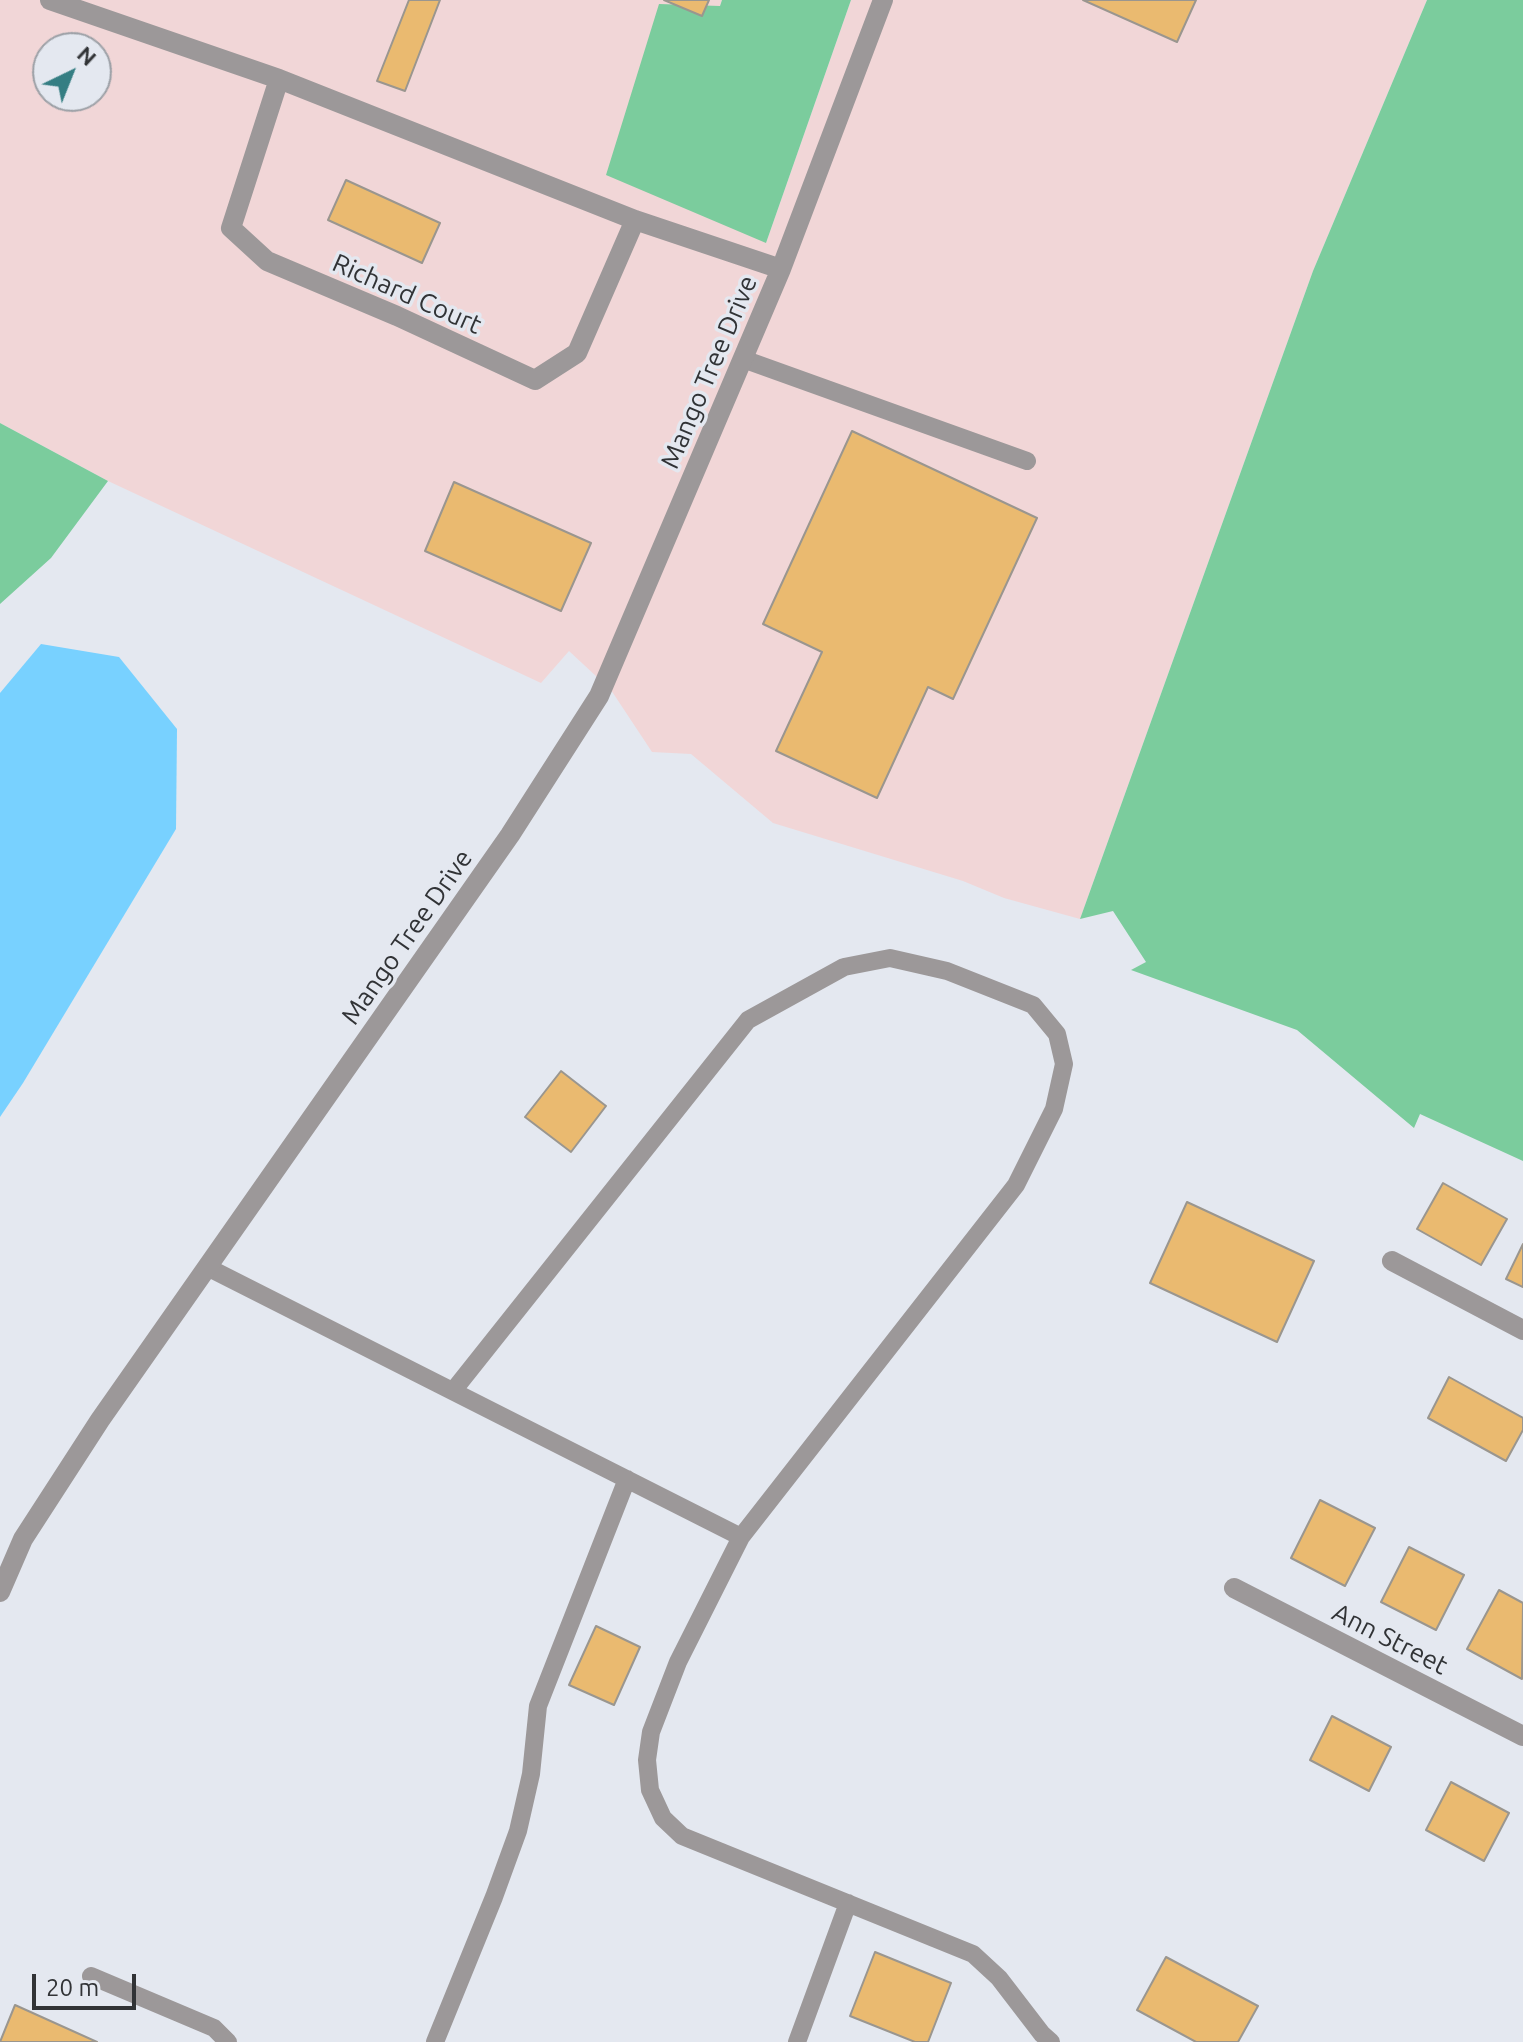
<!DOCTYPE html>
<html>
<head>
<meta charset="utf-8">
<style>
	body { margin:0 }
	#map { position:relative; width:1523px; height:2042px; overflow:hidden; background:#e4e8f0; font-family:Ubuntu,sans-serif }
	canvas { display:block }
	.north { position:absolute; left:32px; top:32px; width:80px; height:80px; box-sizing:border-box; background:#e4e8f0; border:2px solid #9ca0a6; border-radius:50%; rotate:43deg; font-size:22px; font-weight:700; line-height:32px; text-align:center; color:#313336 }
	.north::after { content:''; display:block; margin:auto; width:28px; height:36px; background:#357e83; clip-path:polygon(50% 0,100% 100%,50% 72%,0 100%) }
	.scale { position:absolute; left:32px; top:1974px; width:104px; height:36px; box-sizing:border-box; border:4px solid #313336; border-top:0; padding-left:10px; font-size:24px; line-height:28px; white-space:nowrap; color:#313336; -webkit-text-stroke:6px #e4e8f0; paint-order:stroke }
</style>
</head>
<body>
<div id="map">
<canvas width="1523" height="2042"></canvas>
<div class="north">N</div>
<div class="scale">20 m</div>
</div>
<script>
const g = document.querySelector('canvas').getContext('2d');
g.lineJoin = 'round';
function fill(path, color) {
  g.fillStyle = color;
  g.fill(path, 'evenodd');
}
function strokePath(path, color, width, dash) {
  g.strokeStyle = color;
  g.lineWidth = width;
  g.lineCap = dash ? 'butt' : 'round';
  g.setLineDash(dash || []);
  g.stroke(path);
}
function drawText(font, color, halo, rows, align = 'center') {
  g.font = font + ' Ubuntu,sans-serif';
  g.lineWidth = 7;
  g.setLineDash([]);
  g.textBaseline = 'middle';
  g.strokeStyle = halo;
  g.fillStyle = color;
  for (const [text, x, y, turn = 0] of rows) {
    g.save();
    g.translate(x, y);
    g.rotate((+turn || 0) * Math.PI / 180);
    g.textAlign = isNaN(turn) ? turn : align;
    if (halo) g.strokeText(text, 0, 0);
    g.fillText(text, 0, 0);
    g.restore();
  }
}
fill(new Path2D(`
	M0 0H722L720 6 766 243 851 0H1427L1313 271 1080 919 1004 898 963 881 773 823 691 754 652 752 611 690 569 651 541 683 108 481 0 423ZM48 48H96V96H48Z`), '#f1d6d7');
fill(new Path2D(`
	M722 0H851L766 243 606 175 659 4 720 6Z
	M1427 0H1523V1161L1420 1114 1414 1128 1297 1030 1131 970 1146 962 1113 911 1080 919 1313 271Z
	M0 423 108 481 51 558 0 604Z`), '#7bcc9d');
fill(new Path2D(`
	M41 644 119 657 177 729 176 829 23 1083 0 1117V693Z`), '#78d1ff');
const building = new Path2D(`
	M409 0H440L405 91 377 81Z
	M664 0H709L702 16Z
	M1083 0H1196L1177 42Z
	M346 180 440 223 422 263 328 220Z
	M852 431 1037 518 953 699 928 687 877 798 776 751 822 652 763 624Z
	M454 482 591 543 561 611 425 551Z
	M561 1071 606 1106 571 1152 525 1117Z
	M1443 1183 1507 1219 1481 1265 1417 1229Z
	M1187 1202 1314 1261 1277 1342 1150 1283Z
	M1523 1244V1287L1506 1279Z
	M1449 1377 1523 1418V1430L1506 1461 1428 1418Z
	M1320 1500 1375 1528 1345 1586 1291 1558Z
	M1409 1547 1464 1575 1436 1630 1381 1602Z
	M1499 1590 1523 1603 1522 1679 1467 1649Z
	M596 1626 640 1647 614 1705 569 1685Z
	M1332 1716 1391 1747 1369 1791 1310 1760Z
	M1451 1782 1509 1813 1484 1861 1426 1830Z
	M875 1952 951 1983 928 2042H915L850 2016Z
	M1166 1957 1258 2006 1238 2042H1196L1137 2010Z
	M15 2005 97 2042H0Z`);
fill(building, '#eaba70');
strokePath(building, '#9a968f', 2);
strokePath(new Path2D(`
	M743 359 1027 461
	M207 1267 741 1537
	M453 1391 748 1020 844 967 890 958 947 971 1033 1005 1057 1034 1064 1064 1054 1109 1016 1185 741 1537 678 1662 651 1732 647 1760 650 1790 663 1818 682 1836 973 1954 999 1978 1042 2034 1051 2042
	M91 1976 214 2028 228 2042
	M435 2042 494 1897 518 1831 531 1774 538 1706 627 1479
	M797 2042 848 1903`), '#9c9899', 18);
strokePath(new Path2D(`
	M50 0 279 79 635 220 781 269
	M279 79 231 228 267 261 397 316 535 380 577 353 635 220
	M1392 1261 1523 1330
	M1234 1588 1523 1736
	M0 1592 23 1539 100 1420 510 835 599 696 781 269 883 0`), '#9c9899', 20);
drawText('26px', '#313336', '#e4e8f0', [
	["Richard Court",407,294,24],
	["Mango Tree Drive",709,372,-67],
	["Mango Tree Drive",407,937,-55],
	["Ann Street",1390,1639,27]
]);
</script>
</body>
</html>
